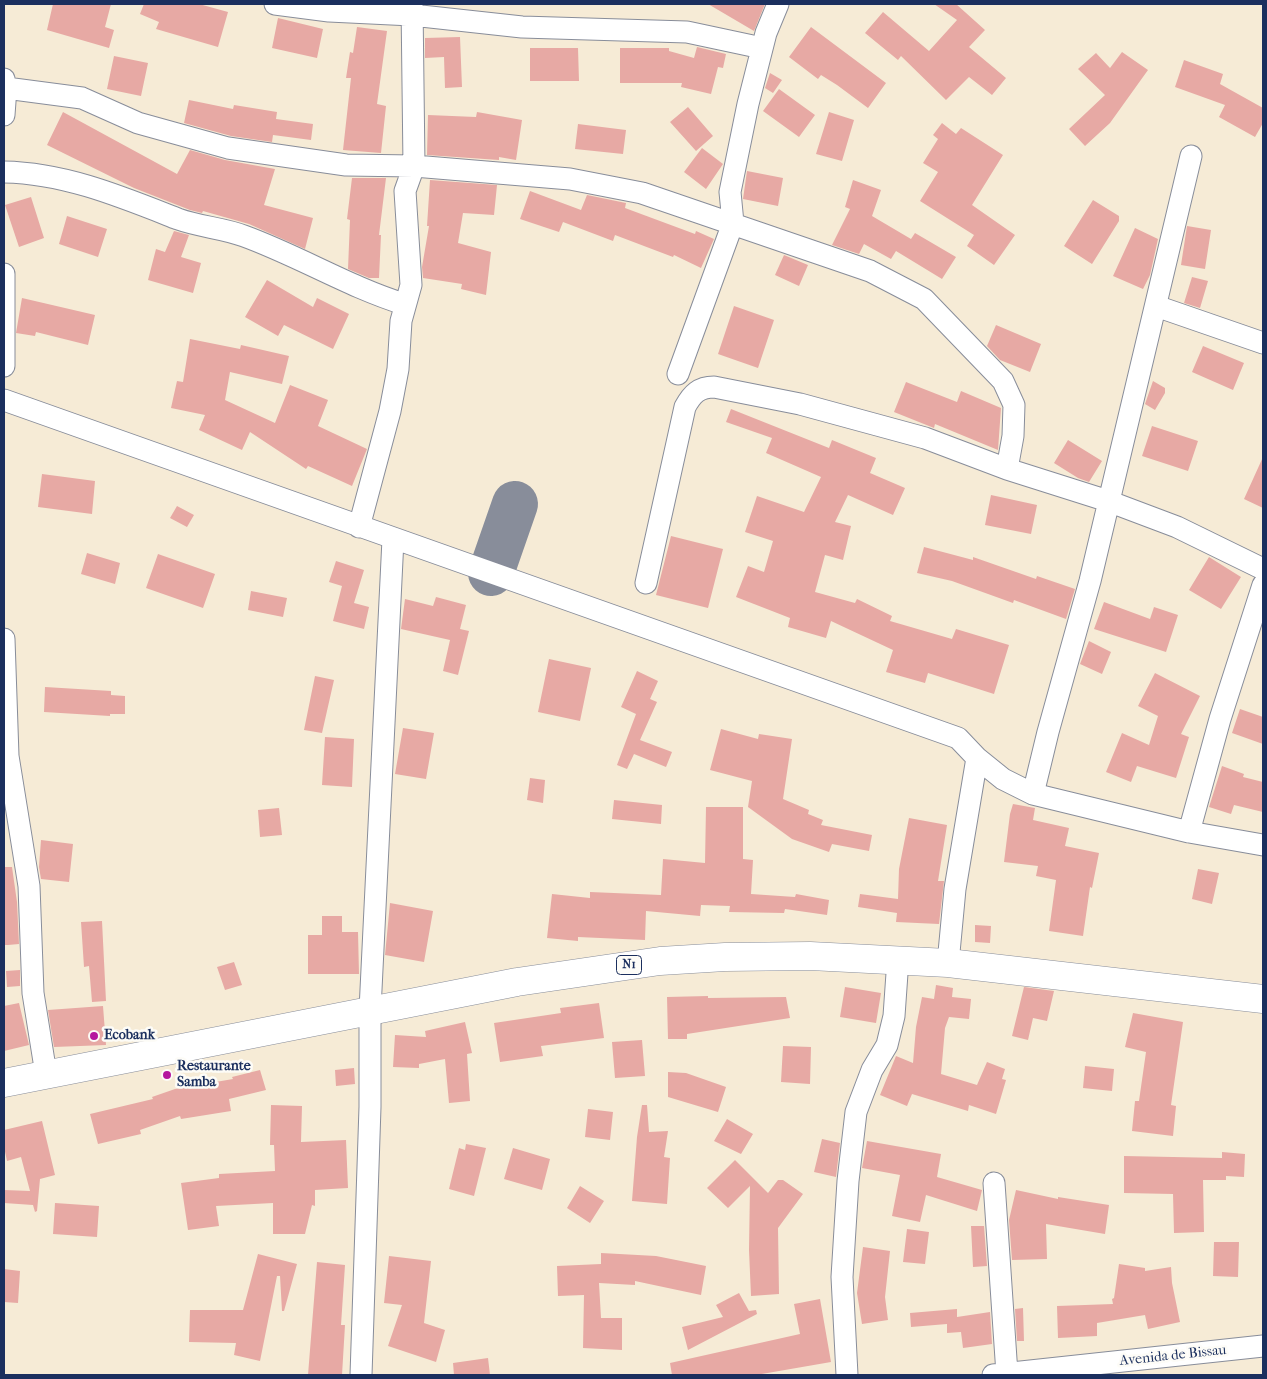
<!DOCTYPE html>
<html>
<head>
<meta charset="utf-8">
<style>
	body { margin:0 }
	#map { position:relative; width:1267px; height:1379px; overflow:hidden; background:#f6ebd6; font-family:"IM FELL French Canon",serif }
	canvas { display:block }
	.frame { position:absolute; inset:0; border:5px solid #1b2f5e; pointer-events:none }
</style>
</head>
<body>
<div id="map">
<canvas width="1267" height="1379"></canvas>
<div class="frame"></div>
</div>
<script>
const g = document.querySelector('canvas').getContext('2d');
g.lineJoin = 'round';
function strokePath(path, color, width, dash) {
  g.strokeStyle = color;
  g.lineWidth = width;
  g.lineCap = dash ? 'butt' : 'round';
  g.setLineDash(dash || []);
  g.stroke(path);
}
function fill(path, color) {
  g.fillStyle = color;
  g.fill(path, 'evenodd');
}
function drawText(font, color, halo, rows, align = 'center') {
  g.font = font + ' "IM FELL French Canon",serif';
  g.lineWidth = 5;
  g.setLineDash([]);
  g.textBaseline = 'middle';
  g.strokeStyle = halo;
  g.fillStyle = color;
  for (const [text, x, y, turn = 0] of rows) {
    g.save();
    g.translate(x, y);
    g.rotate((+turn || 0) * Math.PI / 180);
    g.textAlign = isNaN(turn) ? turn : align;
    if (halo) g.strokeText(text, 0, 0);
    g.fillText(text, 0, 0);
    g.restore();
  }
}
strokePath(new Path2D(`
	M491 573 515 504`), '#888d9a', 46);
fill(new Path2D(`
	M53 4H111L105 27 114 30 109 48 47 30Z
	M144 4H199L228 12 218 47 156 29 159 22 140 14Z
	M708 4H765L754 31Z
	M934 4H956L985 30 969 47 1006 78 992 95 969 77 946 100 901 56 898 60 865 33 883 12 929 51 957 20Z
	M278 18 323 29 317 58 272 48Z
	M357 27 387 31 377 104 386 106 381 153 343 150 351 78H346L350 52 353 53Z
	M811 27 886 83 868 108 837 85 821 75 818 79 789 57Z
	M460 37 462 87 445 88 444 57 425 58V38Z
	M697 47 726 54 723 68 718 67 711 94 681 87 682 83H620V48H669V51L694 58Z
	M530 48H578L579 81H530Z
	M1122 52 1148 70 1110 123 1085 146 1069 129 1105 95 1078 69 1096 53 1110 68Z
	M114 56 148 63 141 96 107 89Z
	M1184 60 1223 74 1220 84 1263 108V123L1255 137 1219 117 1225 105 1175 87Z
	M770 73 782 80 773 93 765 88Z
	M779 89 815 115 799 137 763 111Z
	M189 100 233 109 234 105 277 112 276 119 313 124 311 140 273 135 272 142 231 136 184 123Z
	M688 107 713 136 696 151 670 122Z
	M63 112 177 174 190 150 225 160 275 169 264 205 313 218 305 249 249 224 203 211 202 213 190 210 134 188 47 145Z
	M477 112 522 120 516 160 499 157V160L427 155 428 115 476 117Z
	M829 112 854 120 842 161 816 154Z
	M942 123 956 134 961 128 1003 155 972 205 1015 235 994 265 967 246 974 235 920 201 938 172 923 163 938 139 933 135Z
	M578 124 626 130 623 154 575 149Z
	M702 148 723 164 706 189 684 172Z
	M747 171 783 178 778 206 743 199Z
	M352 178H386L379 235H381L379 278H369L348 269 350 220 347 219Z
	M430 180 497 185 494 215 463 213 458 243 491 252 486 295 461 289 462 284 423 278 422 267 429 226H427Z
	M853 180 881 190 872 216 911 239 915 233 956 257 942 279 896 251 891 259 864 244 859 254 832 245 850 209 845 207Z
	M530 191 581 210 587 195 626 203 625 208 695 234 696 231 714 239 701 268 674 255 673 257 615 235 613 241 563 222 559 232 520 219Z
	M31 197 44 238 19 247 5 205Z
	M1093 200 1119 216V221L1092 264 1064 246Z
	M67 216 107 229 98 257 59 244Z
	M1187 226 1211 230 1205 269 1181 265Z
	M1135 228 1158 239 1150 275 1143 289 1113 276Z
	M174 231 189 235 181 257 201 263 193 293 148 280 156 249 165 252Z
	M784 255 808 265 799 286 775 275Z
	M1192 277 1208 281 1200 308 1184 303Z
	M267 280 313 307 317 298 349 314 333 349 284 325 278 336 245 317Z
	M22 298 95 315 88 345 36 332 35 336 16 333Z
	M734 306 774 320 758 368 718 354Z
	M996 325 1041 344 1030 372 1000 360 987 346Z
	M190 339 240 349 241 345 289 356 282 384 230 372 225 400 275 423 290 385 328 400 318 426 367 449 352 486 308 466 306 469 250 432 242 450 199 430 205 415 171 408 177 381 183 382Z
	M1203 346 1244 363 1233 390 1192 372Z
	M1153 381 1165 388V393L1155 410 1145 404Z
	M906 382 957 402 961 391 1001 408 998 450 935 424 934 428 894 412Z
	M731 409 829 448 832 440 876 458 870 473 905 488 893 515 848 495 835 522 851 526 843 560 825 555 815 592 855 603 857 599 892 616 890 621 952 639 956 629 1009 645 994 694 928 673 925 683 886 672 893 650 831 621 826 638 788 627 790 618 736 597 748 566 764 572 773 541 745 532 757 496 804 512 821 477 766 453 772 438 726 422Z
	M1152 426 1198 441 1188 471 1142 456Z
	M1068 440 1102 461 1089 482 1078 478 1054 463Z
	M1263 457V508L1244 499Z
	M42 474 95 481 92 514 38 507Z
	M991 495 1037 505 1031 534 985 525Z
	M177 506 194 515 187 527 170 518Z
	M671 536 723 549 708 608 656 595Z
	M924 547 973 560V557L1036 579 1037 576 1075 589 1066 619 1014 600 1013 603 952 581 917 573Z
	M87 553 120 563 115 584 81 574Z
	M158 554 215 574 203 608 146 588Z
	M1209 557 1241 577 1221 609 1189 590Z
	M336 561 364 570 354 603 369 607 364 629 333 621 342 586 329 582Z
	M251 591 287 598 283 617 248 610Z
	M436 597 466 605 460 629 469 631 458 675 443 671 450 640 401 629 405 599 433 606Z
	M1104 602 1150 619 1154 607 1178 615 1166 652 1094 629Z
	M1089 641 1111 652 1102 674 1080 664Z
	M549 659 591 668 580 721 538 712Z
	M637 671 658 681 650 699 657 702 640 740 672 752 666 767 634 754 627 769 617 765 636 714 621 707Z
	M1155 673 1200 696 1181 734 1189 737 1176 778 1137 766 1131 782 1106 772 1122 733 1149 745 1158 716 1138 706Z
	M315 676 334 680 322 733 304 730Z
	M45 687 111 691V695L125 696V714H110V716L44 712Z
	M1240 709 1263 717V744L1232 733Z
	M403 728 434 733 426 779 395 774Z
	M721 729 758 739 759 734 792 739 783 799 809 810 808 814 823 820 821 825 872 835 869 851 832 844 829 852 792 839 748 807 752 781 710 770Z
	M325 737 354 739 352 787 322 785Z
	M1222 766 1244 774 1243 777 1263 782V812L1234 805 1231 814 1209 807Z
	M530 778 545 780 543 803 527 800Z
	M614 800 662 805 661 824 612 819Z
	M1013 804 1035 808 1033 820 1069 828 1065 846 1099 853 1092 888 1090 887 1083 936 1049 931 1056 880 1036 876 1038 866 1004 862 1010 814Z
	M706 807H743V859L753 860 751 894 795 897 796 894 829 900 827 915 785 909 784 913 729 912 730 906 701 905 700 916 646 911 645 940 578 937V941L547 938 552 894 590 898V892L661 895 663 859 705 863Z
	M279 808 282 835 260 837 258 810Z
	M909 818 947 825 938 881H944L939 924 896 922 897 913 858 907 860 894 898 899 899 869Z
	M41 840 73 844 69 882 41 879 39 867Z
	M4 867H12L17 902 19 944 8 945H4Z
	M1198 869 1219 873 1212 904 1192 899Z
	M390 903 433 911 424 962 385 955Z
	M322 916H342V932H358L359 974H308V935H322Z
	M102 921 106 1001 92 1002 89 966 84 967 81 922Z
	M975 925 991 926 990 943 975 942Z
	M234 962 242 985 225 990 217 967Z
	M20 970V986L7 987 6 971Z
	M936 985 953 988 952 997 971 999 969 1019 949 1017 945 1028 941 1074 977 1085 987 1062 1005 1069 1002 1079 1006 1080 996 1114 969 1105 968 1111 912 1094 907 1106 880 1095 896 1056 913 1063 916 1027 922 997 934 999Z
	M845 987 881 993 876 1023 840 1017Z
	M1024 987 1054 991 1047 1021 1033 1018 1028 1040 1012 1036Z
	M708 996V998L786 997 790 1018 687 1034V1039H668L667 997Z
	M19 1003 29 1045 4 1051V1006Z
	M599 1003 604 1038 541 1046 543 1056 500 1062 494 1023 561 1013 560 1008Z
	M103 1006 106 1045 54 1047 48 1010Z
	M1133 1013 1183 1022 1171 1105 1176 1106 1173 1136 1132 1131 1135 1101H1139L1146 1052 1125 1047Z
	M465 1022 472 1053 467 1054 470 1101 449 1103 445 1059 419 1064V1068L393 1067 395 1035 426 1037 425 1031Z
	M642 1040 645 1076 615 1078 612 1042Z
	M783 1046 811 1047 810 1084 781 1082Z
	M1085 1066 1114 1069 1112 1091 1083 1088Z
	M354 1068 355 1084 336 1086 335 1070Z
	M260 1070 266 1090 229 1099 231 1111 181 1119 180 1116 140 1130 141 1134 98 1144 90 1114 153 1099 152 1097 175 1089 233 1079 232 1077Z
	M668 1072 686 1073 726 1087 718 1112 668 1097Z
	M271 1105 302 1106 301 1142 346 1140 348 1188 315 1190V1206L312 1205 305 1234H273V1203L216 1206 219 1226 188 1230 181 1183 219 1178V1174L275 1171 274 1145H270Z
	M642 1105H647L649 1132 668 1131 664 1157 670 1158 667 1204 632 1201 637 1137Z
	M588 1109 613 1112 610 1140 585 1137Z
	M727 1119 753 1134 741 1154 714 1141Z
	M42 1121 55 1175 40 1179 37 1211 35 1212 33 1205 4 1203V1190L30 1191 21 1157 7 1161 4 1147V1130Z
	M822 1139 840 1143 836 1177 814 1172Z
	M867 1141 941 1154 937 1177 982 1190 977 1211 926 1195 920 1222 892 1216 900 1175 862 1168Z
	M466 1144 486 1148 474 1196 449 1189 459 1148 465 1150Z
	M513 1148 550 1159 542 1190 504 1179Z
	M1222 1152 1245 1154 1244 1177 1226 1176V1180H1203L1204 1232 1174 1233 1173 1194 1124 1193V1156L1222 1158Z
	M735 1160 768 1193 778 1180H783L803 1194 778 1228 779 1294 751 1296 749 1250 750 1186 728 1208 707 1188Z
	M580 1186 604 1201 590 1223 567 1208Z
	M1016 1190 1058 1199V1197L1109 1205 1105 1234 1046 1224 1047 1259 1012 1260 1009 1220Z
	M55 1203 99 1206 97 1237 53 1234Z
	M971 1226H984L987 1266 973 1267Z
	M907 1229 929 1232 925 1264 903 1262Z
	M1214 1242H1239L1238 1277 1213 1276Z
	M863 1247 890 1251 885 1297 888 1320 862 1324 857 1293Z
	M601 1253 656 1256 706 1266 701 1295 635 1281V1285L599 1283 601 1318H622V1350L583 1348 584 1295 558 1296 557 1266 601 1264Z
	M258 1254 297 1264 284 1311H282L280 1276H277L260 1361 234 1355 236 1343 189 1342 190 1310H243Z
	M389 1256 431 1261 424 1323 445 1330 436 1362 388 1346 402 1305 384 1303Z
	M317 1262 345 1265 341 1325H345L342 1375H308Z
	M1119 1264 1145 1268V1271L1171 1267 1172 1283 1180 1322 1148 1329 1145 1315 1097 1323V1336L1058 1338 1057 1306 1113 1304 1112 1299 1114 1298Z
	M4 1269 20 1271 18 1303 4 1302Z
	M739 1293 749 1311 756 1310 757 1314 688 1350 682 1327 723 1317 716 1305Z
	M820 1299 831 1362 756 1375H672L670 1363 800 1334 794 1304Z
	M1023 1308 1024 1341H1017L1015 1309Z
	M957 1309V1317L990 1312 992 1344 963 1348 961 1332 947 1333V1324L911 1327 910 1313Z
	M488 1358 490 1375H454L453 1363Z`), '#e7a9a4');
const minor = new Path2D(`
	M275 4 329 11 412 15 522 27 687 32 762 48
	M4 79 6 88 4 115
	M6 88 82 98 138 123 228 148 346 165 414 166 570 179 642 193 870 271 924 299 1003 381 1014 405 1013 436 1007 469
	M4 172C65 173 122 197 178 219 200 227 223 228 244 236 299 256 349 287 404 304
	M4 274V366
	M1156 306 1263 343
	M678 374 733 223 730 192 748 104 766 33 778 4
	M4 400 958 738 977 758 1003 779 1033 794 1189 832 1263 845
	M359 527 390 411 398 369 401 321 411 285 405 191 414 166 412 4
	M646 583 685 407C692 394 699 387 714 387L800 404 925 438 1007 469 1108 501 1177 527 1263 569
	M4 639 8 756 29 886 33 993 46 1074
	M1033 794 1048 732 1090 581 1191 156
	M1189 832 1220 719 1263 585
	M948 963 955 889 977 758
	M994 1183 1007 1374
	M361 1375 370 1107V1010L393 539
	M847 1375 842 1277 848 1181 856 1112 872 1070 887 1045 894 1016 898 959
	M993 1375 1263 1346`);
const major = new Path2D(`
	M4 1083 517 982 660 961 725 957 810 956 948 963 1263 999`);
strokePath(minor, '#888d9a', 23);
strokePath(major, '#888d9a', 29);
strokePath(minor, '#fff', 21);
strokePath(major, '#fff', 28);
for (const [x, y, r, color] of [
	[94,1036,5,"#b5179e"],
	[167,1075,5,"#b5179e"]
]) {
  const dot = new Path2D();
  dot.arc(x, y, r, 0, 2 * Math.PI);
  g.fillStyle = color;
  g.fill(dot);
  strokePath(dot, '#fdfcf7', 2);
}
for (const [x, y, w] of [
	[629,965,25]
]) {
  const box = new Path2D();
  box.roundRect(x - w / 2, y - 9.5, w, 19, 4);
  g.fillStyle = '#fdfcf7';
  g.fill(box);
  strokePath(box, '#1b2f5e', 1);
}
drawText('bold 12px', '#1b2f5e', null, [
	["N1",629,965]
]);
drawText('bold 14px', '#1b2f5e', '#fdfcf7', [
	["Ecobank",104,1036],
	["Restaurante",177,1067],
	["Samba",177,1083]
], 'left');
drawText('14px', '#1b2f5e', '#fdfcf7', [
	["Avenida de Bissau",1173,1356,-6]
]);
</script>
</body>
</html>
